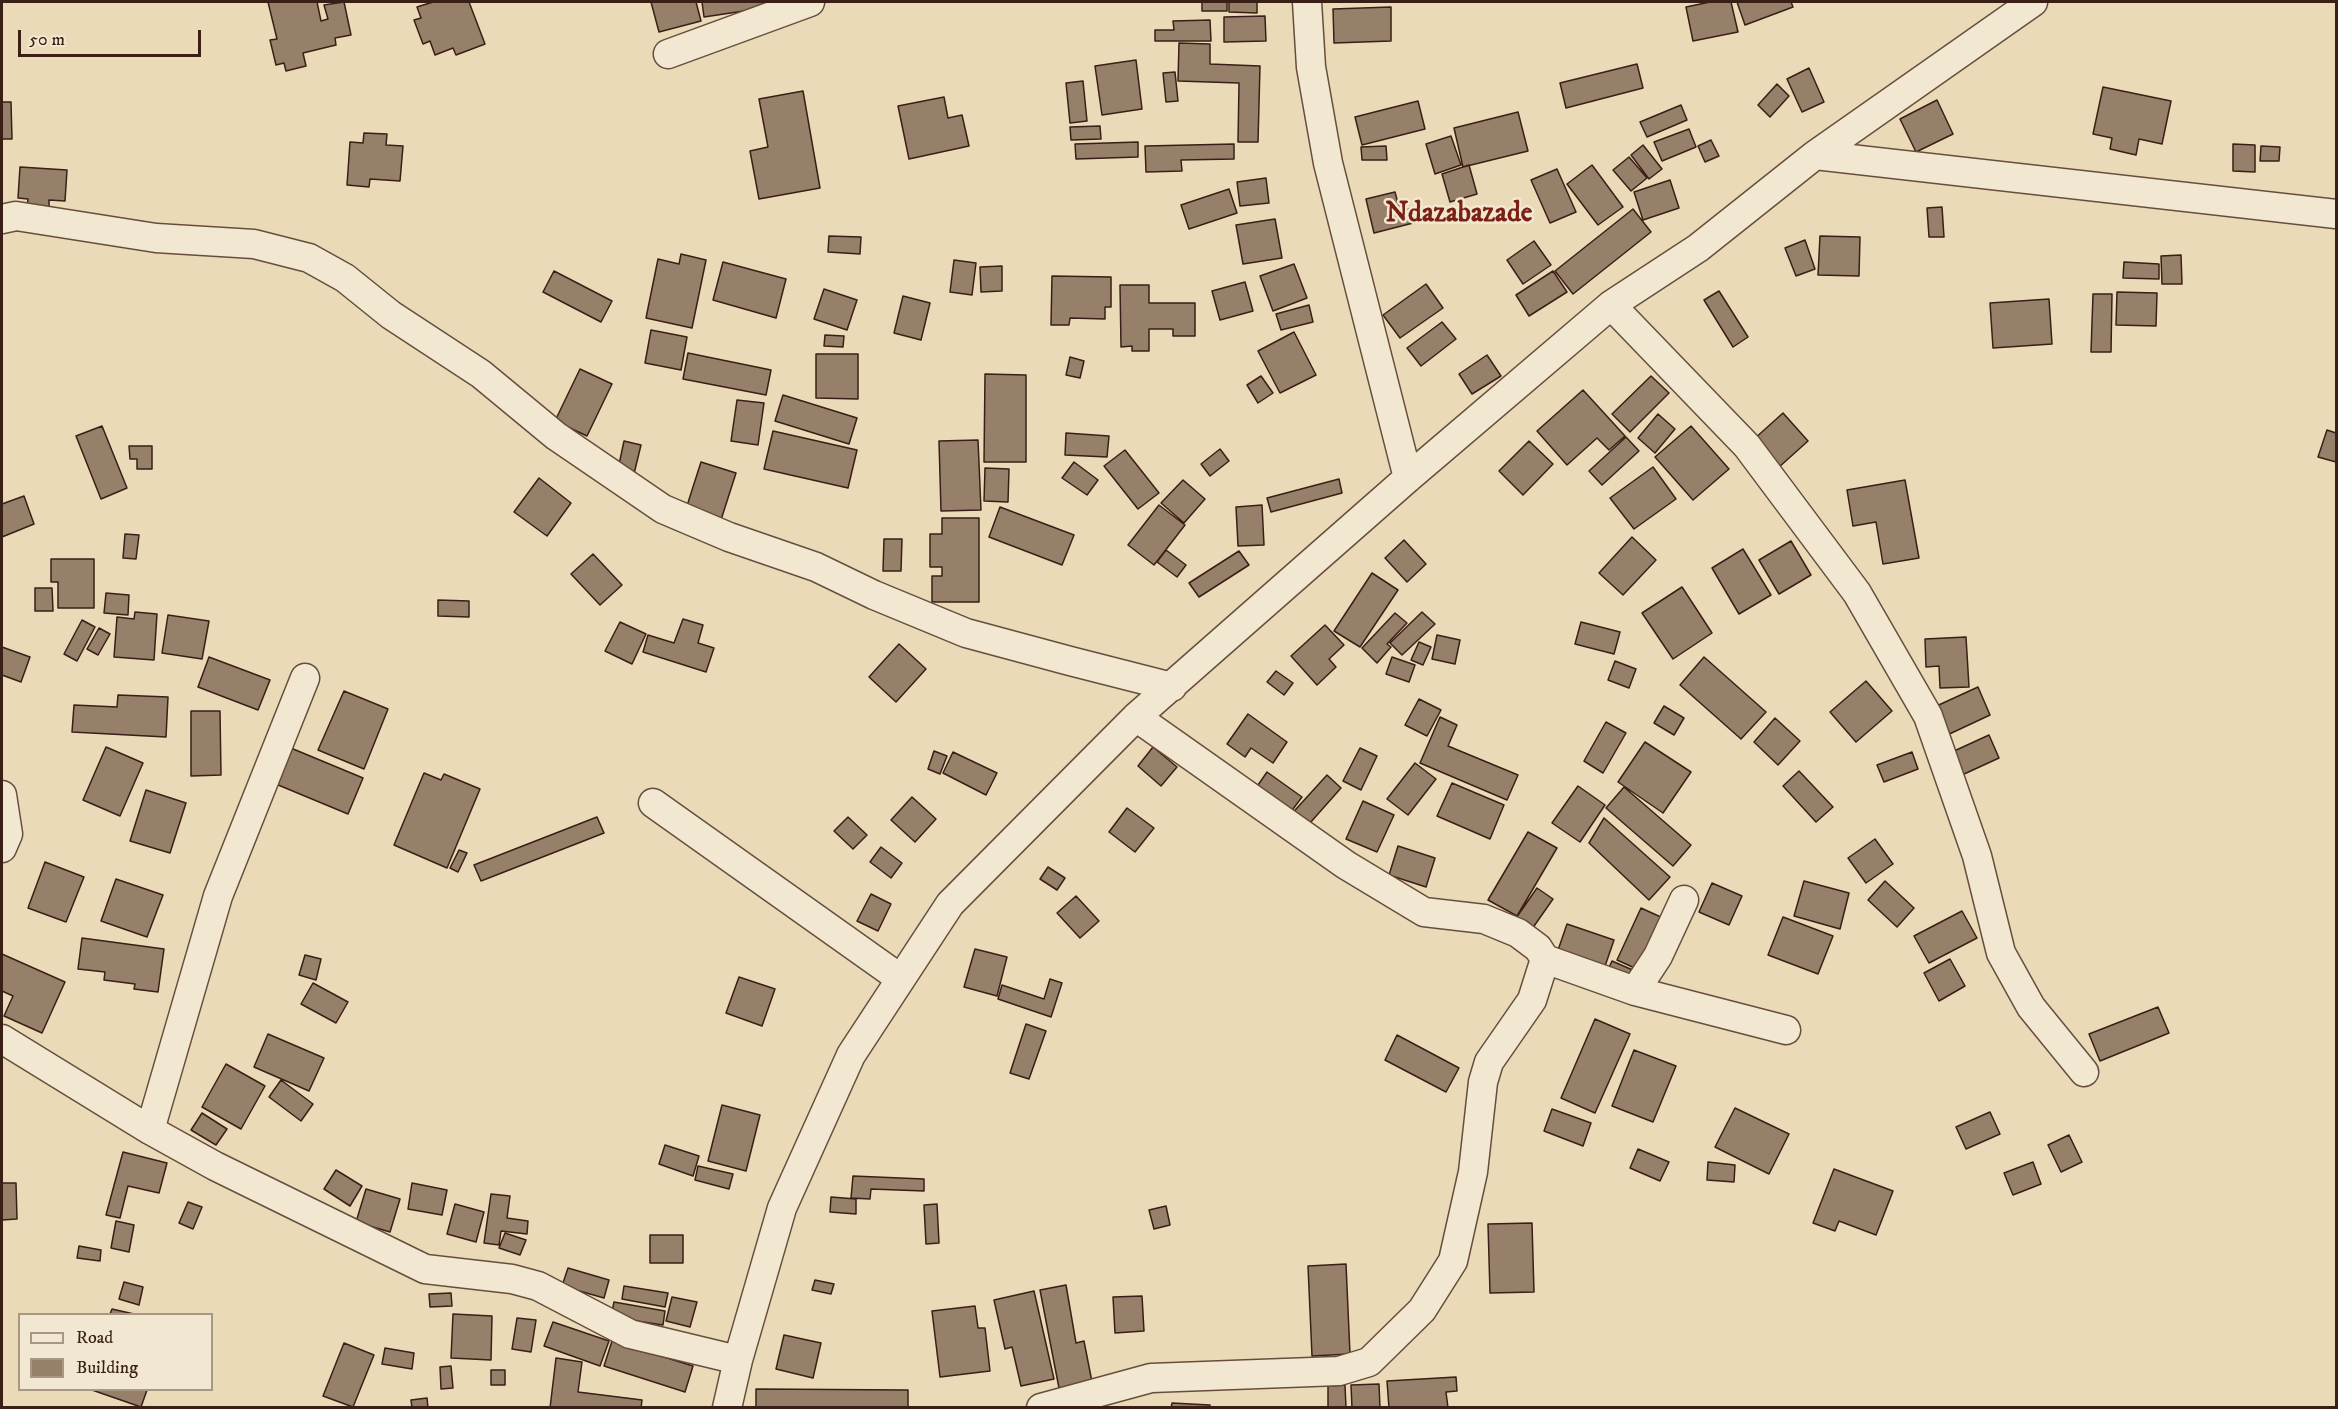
<!DOCTYPE html>
<html>
<head>
<meta charset="utf-8">
<style>
	body { margin:0 }
	#map { position:relative; width:2338px; height:1409px; overflow:hidden; background:#ebdab7; font-family:"IM FELL DW Pica",serif }
	canvas { display:block }
	.frame { position:absolute; inset:0; border:3px solid #391f15; pointer-events:none }
	.legend { position:absolute; left:18px; top:1313px; width:195px; height:78px; box-sizing:border-box; background:#f2e7d0; border:2px solid #a89785; margin:0; padding:8px 10px; list-style:none; font-size:18px; color:#391f15 }
	.legend li { display:flex; align-items:center; gap:12px; height:30px }
	.legend b { width:30px; border:2px solid #a89785 }
	.scale { position:absolute; left:18px; top:30px; width:183px; height:27px; box-sizing:border-box; border:3px solid #391f15; border-top:0; padding-left:8px; font-size:18px; line-height:21px; white-space:nowrap; color:#391f15; -webkit-text-stroke:4px #f2e7d0; paint-order:stroke }
</style>
</head>
<body>
<div id="map">
<canvas width="2338" height="1409"></canvas>
<div class="frame"></div>
<ul class="legend">
<li><b style="height:8px;background:#f2e7d0"></b>Road</li>
<li><b style="height:16px;background:#968069"></b>Building</li>
</ul>
<div class="scale">50 m</div>
</div>
<script>
const g = document.querySelector('canvas').getContext('2d');
g.lineJoin = 'round';
function fill(path, color) {
  g.fillStyle = color;
  g.fill(path, 'evenodd');
}
function strokePath(path, color, width, dash) {
  g.strokeStyle = color;
  g.lineWidth = width;
  g.lineCap = dash ? 'butt' : 'round';
  g.setLineDash(dash || []);
  g.stroke(path);
}
function drawText(font, color, halo, rows, align = 'center') {
  g.font = font + ' "IM FELL DW Pica",serif';
  g.lineWidth = 5;
  g.setLineDash([]);
  g.textBaseline = 'middle';
  g.strokeStyle = halo;
  g.fillStyle = color;
  for (const [text, x, y, turn = 0] of rows) {
    g.save();
    g.translate(x, y);
    g.rotate((+turn || 0) * Math.PI / 180);
    g.textAlign = isNaN(turn) ? turn : align;
    if (halo) g.strokeText(text, 0, 0);
    g.fillText(text, 0, 0);
    g.restore();
  }
}
const building = new Path2D(`
	M268 2H317L321 21 328 19 324 5 344 2 351 35 335 38 336 45 303 53 306 66 286 71 284 63 276 65 270 40 277 39Z
	M433 2H469L485 44 456 55 453 48 435 55 430 41 423 44 414 20 421 18 417 7Z
	M651 2H696L701 21 659 32Z
	M702 2H784V5L704 17Z
	M1202 2H1227V11H1202Z
	M1229 2H1257V13L1229 12Z
	M1710 2H1731L1738 32 1693 41 1686 7Z
	M1737 2H1791L1793 7 1745 25Z
	M1391 7V41L1334 43 1333 9Z
	M1265 16 1266 41 1224 42V17Z
	M1210 20 1211 41H1155V30H1174L1173 21Z
	M1179 43 1210 44V64L1260 66 1258 142H1238L1239 83 1178 81Z
	M1136 60 1142 109 1102 115 1095 66Z
	M1637 64 1643 88 1566 108 1560 83Z
	M1809 68 1824 102 1802 112 1787 79Z
	M1175 72 1178 101 1166 102 1163 73Z
	M1083 81 1087 121 1070 123 1066 83Z
	M1777 84 1789 96 1770 117 1758 105Z
	M2103 87 2171 101 2162 144 2139 139 2136 155 2110 149 2112 138 2093 134Z
	M803 91 820 188 759 199 750 151 768 147 759 99Z
	M944 97 948 118 962 115 969 146 909 159 898 106Z
	M1937 100 1953 134 1916 152 1900 119Z
	M1418 101 1425 129 1362 145 1355 117Z
	M2 102H11L12 139H2Z
	M1681 105 1687 120 1647 137 1640 122Z
	M1518 112 1528 151 1463 167 1454 128Z
	M1100 126 1101 139 1071 140 1070 127Z
	M1689 129 1696 147 1662 161 1654 142Z
	M364 133 387 134 386 145 403 146 400 181 370 179 369 187 347 185 350 142 363 143Z
	M1451 136 1461 165 1435 174 1426 144Z
	M1711 140 1719 156 1705 162 1698 146Z
	M1138 142V157L1076 159 1075 144Z
	M1234 144V159L1181 160 1182 171 1146 172 1145 146Z
	M2233 144 2255 145V172L2233 171Z
	M1643 145 1662 169 1649 179 1631 155Z
	M1386 146 1387 160H1362L1361 147Z
	M2261 146 2280 147 2279 161H2260Z
	M1629 157 1647 178 1631 191 1613 170Z
	M1469 165 1477 194 1450 202 1442 174Z
	M1592 165 1623 207 1598 225 1567 184Z
	M20 167 67 170 65 201 49 200V208L27 207 28 199 18 198Z
	M1557 169 1576 212 1550 223 1531 180Z
	M1266 178 1269 203 1240 206 1237 182Z
	M1670 180 1679 208 1643 220 1634 192Z
	M1229 189 1237 213 1189 229 1181 205Z
	M1395 192 1400 211 1418 207 1421 221 1374 233 1366 199Z
	M1942 207 1944 237H1929L1927 208Z
	M1633 209 1651 232 1573 294 1555 271Z
	M1275 219 1282 258 1243 264 1236 225Z
	M829 236 861 237 860 254 828 252Z
	M1820 236 1860 237 1859 276 1818 275Z
	M1805 240 1815 269 1796 276 1785 248Z
	M1534 241 1551 265 1523 284 1507 260Z
	M681 254 706 260 692 328 646 318 658 259 679 264Z
	M2181 255 2182 284H2162L2161 256Z
	M954 260 976 263 972 295 950 292Z
	M723 262 786 279 776 318 713 300Z
	M2124 262 2159 264V279L2123 278Z
	M1294 264 1307 298 1273 311 1260 276Z
	M1002 266V291L981 292 980 267Z
	M554 271 612 301 601 322 543 292Z
	M1553 271 1567 292 1529 316 1516 295Z
	M1052 276 1111 277V307H1105V319L1070 318 1069 325H1051Z
	M1245 282 1253 311 1220 320 1212 291Z
	M1426 284 1443 308 1400 338 1383 315Z
	M1120 285H1149V303H1195V336H1173V329H1149V351H1132V346L1121 347Z
	M824 289 857 300 847 330 814 319Z
	M1719 291 1748 337 1733 347 1704 300Z
	M2117 292 2157 293 2156 326 2116 325Z
	M2093 294H2112L2111 352H2091Z
	M903 296 930 303 921 340 894 333Z
	M2049 299 2052 344 1993 348 1990 303Z
	M1309 305 1313 322 1281 330 1276 314Z
	M1442 322 1456 339 1421 366 1407 348Z
	M651 330 687 337 681 370 645 363Z
	M1294 332 1316 375 1280 393 1258 351Z
	M825 335 844 336 843 347 824 346Z
	M688 353 771 370 766 395 683 379Z
	M816 354H858V399L816 398Z
	M1487 355 1501 376 1472 394 1459 374Z
	M1070 357 1084 361 1080 378 1066 375Z
	M580 369 612 384 587 436 555 421Z
	M985 374 1026 375V462H984Z
	M1261 376 1273 393 1258 403 1247 385Z
	M1651 376 1669 393 1630 432 1612 414Z
	M1583 390 1625 436 1609 450 1597 438 1567 465 1537 431Z
	M783 395 857 418 849 444 775 421Z
	M737 400 764 403 758 445 731 441Z
	M1783 413 1808 441 1778 468 1753 440Z
	M1658 414 1675 429 1655 453 1638 438Z
	M102 426 127 488 101 499 76 436Z
	M1691 426 1729 469 1693 500 1655 457Z
	M2327 430 2336 433V462L2318 457Z
	M773 431 857 450 848 488 764 469Z
	M1066 433 1109 436 1107 457 1065 455Z
	M1626 437 1639 451 1602 485 1589 471Z
	M978 440 981 510 941 511 939 441Z
	M624 441 641 445 633 478 617 474Z
	M1529 441 1553 464 1523 495 1499 471Z
	M129 446H152V469H137V459H130Z
	M1220 449 1229 461 1210 476 1201 464Z
	M1125 450 1159 493 1138 509 1104 466Z
	M701 462 736 473 720 523 685 512Z
	M1074 462 1098 480 1087 495 1062 478Z
	M1653 467 1676 499 1634 529 1610 498Z
	M985 468 1009 469 1008 502 984 501Z
	M539 478 571 503 547 536 514 512Z
	M1339 479 1342 493 1271 512 1267 498Z
	M1183 480 1205 499 1184 523 1161 503Z
	M1905 480 1919 558 1883 564 1876 522 1853 526 1847 490Z
	M24 496 34 524 2 537V504Z
	M1159 505 1185 525 1154 565 1128 545Z
	M1262 505 1264 545 1238 546 1236 507Z
	M1000 507 1074 535 1062 565 989 537Z
	M942 518H979V602H932V576H942V567H930V534H942Z
	M125 534 139 535 136 559 123 558Z
	M1632 537 1656 560 1623 595 1599 573Z
	M884 539H902L901 571H883Z
	M1404 540 1426 564 1407 582 1385 558Z
	M1791 541 1811 575 1779 594 1759 560Z
	M1743 549 1771 595 1739 614 1712 568Z
	M1166 550 1186 565 1177 577 1157 562Z
	M1239 551 1249 565 1199 597 1189 583Z
	M593 554 622 585 600 605 571 574Z
	M51 559H94V608H58V582H51Z
	M1372 573 1398 590 1360 647 1334 631Z
	M1682 587 1712 633 1673 659 1642 613Z
	M35 588H52L53 611H35Z
	M106 593 129 595 128 615 104 613Z
	M438 600 469 601V617L438 616Z
	M135 612 157 614 154 660 114 657 117 617 134 619Z
	M1422 612 1435 624 1402 655 1390 643Z
	M1395 613 1407 623 1387 644 1391 647 1377 663 1362 648Z
	M168 615 209 621 202 659 162 653Z
	M683 619 703 625 698 643 714 648 706 672 643 652 648 635 674 643Z
	M82 620 95 627 77 661 64 654Z
	M620 622 646 634 632 664 605 651Z
	M1581 622 1620 632 1614 654 1575 644Z
	M1325 625 1344 645 1329 659 1336 667 1317 685 1291 656Z
	M99 628 110 634 98 655 87 649Z
	M1437 635 1460 640 1455 664 1432 659Z
	M1966 637 1969 687 1940 688 1939 666 1926 667 1925 639Z
	M1419 642 1431 647 1423 665 1411 660Z
	M899 644 926 669 896 702 869 677Z
	M2 647 30 657 21 682 2 675Z
	M209 657 270 680 258 710 198 687Z
	M1392 657 1415 665 1409 682 1386 674Z
	M1704 657 1766 712 1741 739 1680 685Z
	M1615 661 1636 669 1629 688 1608 680Z
	M1276 671 1293 683 1284 695 1267 682Z
	M1866 681 1892 711 1856 742 1830 712Z
	M1978 687 1990 715 1943 737 1930 709Z
	M344 691 388 709 364 769 318 750Z
	M118 695 168 697 166 737 72 732 74 705 117 707Z
	M1419 699 1441 710 1427 736 1405 725Z
	M1664 706 1684 718 1674 735 1654 723Z
	M191 711H220L221 775 191 776Z
	M1248 714 1287 742 1273 763 1251 748 1245 757 1227 744Z
	M1440 717 1457 725 1448 746 1518 775 1507 800 1420 763Z
	M1775 718 1800 741 1778 765 1754 742Z
	M1606 722 1626 733 1603 773 1584 761Z
	M1989 735 1999 758 1962 775 1952 752Z
	M1645 742 1691 772 1663 813 1618 782Z
	M286 746 363 778 348 814 271 782Z
	M106 747 143 763 120 816 83 800Z
	M1153 747 1177 767 1161 786 1138 766Z
	M1360 748 1377 756 1361 790 1343 781Z
	M934 751 947 756 940 774 928 769Z
	M953 752 997 773 986 795 943 773Z
	M1912 752 1918 769 1884 782 1877 765Z
	M1415 763 1436 779 1408 815 1387 799Z
	M1799 771 1833 807 1816 822 1783 786Z
	M1267 772 1302 797 1290 813 1256 788Z
	M424 773 441 780 444 774 480 789 447 868 394 845Z
	M1327 775 1341 788 1302 832 1287 819Z
	M1452 783 1504 805 1490 839 1437 816Z
	M1578 786 1605 805 1580 842 1552 823Z
	M1624 787 1691 845 1673 866 1606 808Z
	M146 790 186 803 170 853 130 841Z
	M912 797 936 819 915 842 891 820Z
	M1363 801 1394 815 1377 852 1346 839Z
	M1127 808 1154 828 1135 852 1109 832Z
	M597 817 604 833 481 881 474 865Z
	M848 817 867 835 853 849 834 831Z
	M1604 818 1670 877 1649 900 1589 843Z
	M1528 832 1557 848 1517 916 1488 900Z
	M1875 839 1893 864 1866 883 1848 858Z
	M1398 846 1435 858 1426 887 1389 875Z
	M881 847 902 863 891 878 870 862Z
	M459 850 467 853 458 872 450 868Z
	M45 862 84 877 66 922 28 908Z
	M1048 867 1065 878 1057 890 1040 879Z
	M116 879 163 895 147 937 101 921Z
	M1804 881 1849 893 1840 929 1794 916Z
	M1885 881 1914 908 1897 927 1868 900Z
	M1712 883 1742 896 1729 925 1699 912Z
	M1537 888 1553 899 1532 929 1516 918Z
	M871 894 891 904 878 931 857 921Z
	M1076 896 1099 921 1080 938 1057 913Z
	M1641 908 1663 918 1639 970 1617 960Z
	M1962 911 1977 938 1929 963 1914 936Z
	M1783 917 1833 936 1818 974 1768 955Z
	M1567 924 1614 940 1603 972 1556 956Z
	M82 938 164 949 158 992 134 989 135 984 104 980 105 972 78 969Z
	M975 949 1007 957 997 996 964 987Z
	M2 954 65 982 42 1033 4 1016 13 996 2 991Z
	M305 955 321 959 316 980 299 975Z
	M1950 959 1965 986 1939 1001 1924 973Z
	M1612 961 1635 971 1628 986 1605 976Z
	M739 977 775 989 762 1026 726 1013Z
	M1050 979 1062 983 1051 1017 998 999 1002 985 1044 999Z
	M313 983 348 1002 336 1023 301 1004Z
	M2158 1007 2169 1033 2100 1061 2089 1034Z
	M1595 1019 1630 1034 1595 1113 1561 1098Z
	M1026 1024 1046 1031 1029 1079 1010 1073Z
	M268 1034 324 1058 309 1091 254 1067Z
	M1397 1035 1459 1068 1446 1092 1385 1060Z
	M1634 1050 1676 1066 1653 1122 1612 1106Z
	M226 1064 265 1086 241 1129 202 1107Z
	M281 1080 313 1104 301 1121 269 1097Z
	M722 1105 760 1115 746 1171 708 1161Z
	M1735 1108 1789 1134 1769 1174 1715 1147Z
	M1552 1109 1591 1123 1583 1146 1544 1131Z
	M1990 1112 2000 1134 1966 1149 1956 1127Z
	M202 1113 227 1129 216 1145 191 1130Z
	M2069 1135 2082 1162 2061 1172 2048 1145Z
	M665 1145 699 1156 693 1176 659 1164Z
	M1638 1149 1669 1162 1660 1181 1630 1168Z
	M123 1152 167 1163 159 1193 128 1186 120 1218 106 1215Z
	M1708 1162 1735 1165 1734 1182 1707 1180Z
	M2033 1162 2041 1184 2013 1195 2004 1173Z
	M698 1166 733 1174 729 1189 695 1180Z
	M1834 1169 1893 1191 1876 1235 1839 1221 1835 1231 1813 1223Z
	M336 1170 362 1186 350 1206 324 1189Z
	M853 1176 924 1179V1191L871 1189 870 1199 851 1198Z
	M2 1183H16L17 1219 2 1220Z
	M412 1183 447 1190 442 1215 408 1209Z
	M366 1189 400 1199 390 1232 356 1222Z
	M491 1194 510 1196 507 1218 528 1221 527 1234 501 1231 499 1245 484 1243Z
	M831 1197 856 1199V1214L830 1212Z
	M188 1202 202 1207 193 1229 179 1223Z
	M455 1204 484 1212 476 1242 447 1234Z
	M937 1204 939 1243 926 1244 924 1205Z
	M1166 1206 1170 1225 1154 1229 1149 1210Z
	M116 1221 134 1225 129 1252 111 1248Z
	M1532 1223 1534 1292 1490 1293 1488 1224Z
	M505 1233 526 1240 520 1255 499 1248Z
	M650 1235H683V1263H650Z
	M79 1246 101 1250 100 1261 77 1258Z
	M1346 1264 1350 1354 1312 1356 1308 1266Z
	M568 1268 609 1280 604 1298 562 1286Z
	M815 1280 834 1284 831 1294 812 1290Z
	M124 1282 143 1287 139 1305 119 1299Z
	M1066 1285 1076 1343 1084 1341 1092 1382 1059 1388 1040 1290Z
	M624 1286 668 1293 665 1307 622 1299Z
	M1034 1291 1054 1379 1021 1386 1012 1347 1005 1349 994 1300Z
	M451 1293 452 1306 430 1307 429 1294Z
	M1142 1296 1144 1331 1115 1333 1113 1297Z
	M672 1297 697 1302 690 1327 666 1321Z
	M614 1302 665 1311 663 1325 611 1317Z
	M975 1306 978 1328H985L990 1371 940 1377 932 1311Z
	M112 1309 134 1314H110Z
	M453 1314 492 1316 491 1360 451 1358Z
	M517 1318 536 1320 531 1352 512 1349Z
	M553 1322 609 1341 600 1366 544 1346Z
	M784 1335 821 1343 813 1378 776 1369Z
	M612 1341 693 1366 685 1392 604 1366Z
	M344 1343 374 1355 353 1407 323 1396Z
	M385 1348 414 1353 412 1369 382 1364Z
	M556 1358 582 1362 578 1392 642 1400 641 1408H550Z
	M451 1366 453 1388 441 1389 440 1367Z
	M491 1370H505V1385H491Z
	M1456 1377 1457 1391 1446 1392 1448 1408H1389L1387 1381Z
	M1379 1384 1380 1408H1352L1351 1385Z
	M1345 1385 1346 1408H1328V1386Z
	M756 1389 908 1390V1408H756Z
	M92 1390H147L141 1407Z
	M427 1398 428 1408H412L411 1400Z
	M1172 1403 1210 1405V1408H1171Z`);
fill(building, '#968069');
strokePath(building, '#391f15', 1.5);
const street = new Path2D(`
	M1307 2 1311 67 1328 163 1408 478
	M668 54 810 2
	M1815 155 2336 214
	M2 219 16 216 156 238 254 244 309 258 345 278 391 315 481 374 556 436 663 509 729 537 816 567 874 595 966 633 1070 661 1172 687
	M1611 305 1747 446 1857 593 1928 716 1977 856 2001 953 2031 1007 2084 1072
	M2 795 8 834 2 848
	M653 803 901 979
	M1545 959 1635 991 1786 1030
	M1635 991 1658 956 1684 900
	M2 1039 150 1130 215 1166 425 1269 512 1279 538 1286 630 1334 738 1360
	M150 1130 218 896 305 678
	M727 1408 738 1360 782 1208 851 1055 950 904 1136 717 1408 478 1611 305 1698 248 1815 155 2033 2
	M1041 1408 1151 1378 1339 1371 1369 1362 1422 1310 1453 1261 1473 1172 1483 1082 1489 1062 1532 1000 1545 959 1538 948 1518 933 1484 919 1424 912 1346 865 1136 717`);
strokePath(street, '#664e3e', 31);
strokePath(street, '#f2e7d0', 28);
drawText('bold 28px', '#7a1f14', '#f2e7d0', [
	["Ndazabazade",1459,215]
]);
</script>
</body>
</html>
